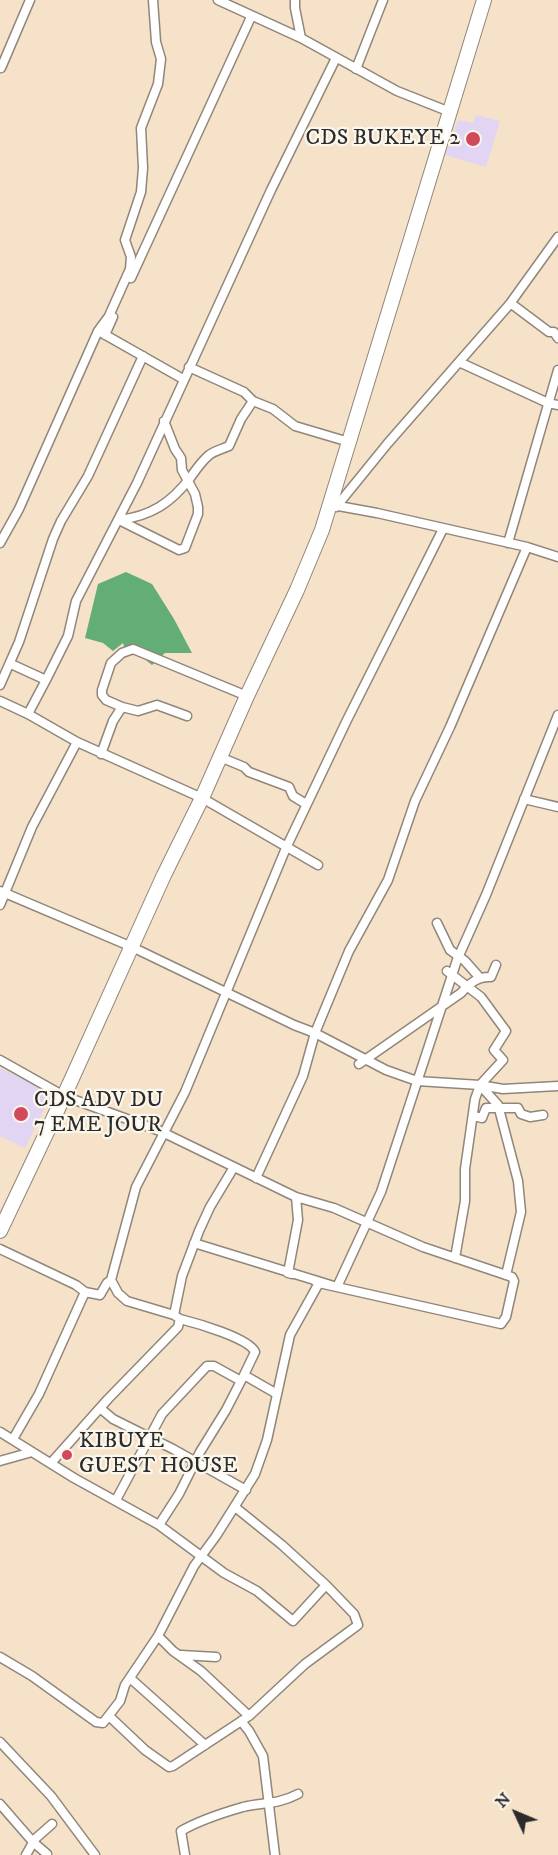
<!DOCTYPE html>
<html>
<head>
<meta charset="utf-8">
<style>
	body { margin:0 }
	#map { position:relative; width:558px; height:1855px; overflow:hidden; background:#f5e2c8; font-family:"IM FELL DW Pica",serif }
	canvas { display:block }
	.north { position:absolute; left:486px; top:1783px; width:60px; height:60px; -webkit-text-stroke:4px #fbf7ec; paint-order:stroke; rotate:314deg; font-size:16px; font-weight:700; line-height:24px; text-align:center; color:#2b2b2b }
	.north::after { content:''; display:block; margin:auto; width:21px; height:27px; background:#2b2b2b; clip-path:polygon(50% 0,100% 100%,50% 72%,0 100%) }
</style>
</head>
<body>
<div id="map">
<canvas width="558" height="1855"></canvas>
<div class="north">N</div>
</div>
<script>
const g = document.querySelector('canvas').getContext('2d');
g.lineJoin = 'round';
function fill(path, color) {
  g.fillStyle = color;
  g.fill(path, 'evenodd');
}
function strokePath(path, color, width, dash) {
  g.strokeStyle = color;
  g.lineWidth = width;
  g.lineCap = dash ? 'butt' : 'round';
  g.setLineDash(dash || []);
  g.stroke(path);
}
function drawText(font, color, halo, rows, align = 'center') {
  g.font = font + ' "IM FELL DW Pica",serif';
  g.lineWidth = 4.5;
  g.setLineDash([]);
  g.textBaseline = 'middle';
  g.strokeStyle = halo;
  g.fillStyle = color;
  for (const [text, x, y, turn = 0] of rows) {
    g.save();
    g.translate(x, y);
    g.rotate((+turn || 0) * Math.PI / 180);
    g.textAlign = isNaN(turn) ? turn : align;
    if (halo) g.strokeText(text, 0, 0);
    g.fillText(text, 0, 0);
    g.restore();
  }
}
fill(new Path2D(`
	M476 115 500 121 486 167 445 155 458 120 473 123Z
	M0 1068 52 1093 25 1148 0 1136Z`), '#e2d4f3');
fill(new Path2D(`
	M126 572 152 584 174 619 192 653H165L152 665 137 653H126L123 643 113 651 103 643 85 638 98 584Z`), '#63ae77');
const minor = new Path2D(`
	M218 0 301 38 397 91 450 112
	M295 0V8L301 38
	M1 68 30 0
	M356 69 383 0
	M131 278 251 17
	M509 305H513L549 332H554L558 338
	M102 333 183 379
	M105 335 113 317
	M459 362 548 403 558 405
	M189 367 244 392 253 401
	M164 421 175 449 181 458 182 470 195 494 198 507V514L185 548 179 550 119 520C151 516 171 503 190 478 195 471 201 462 208 456 213 451 223 449 229 446L241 419 253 401 273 409 295 426 349 442
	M333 505 377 513 527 547 558 557
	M336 507 388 443 509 305 558 237
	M0 543 19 509 98 331 109 316 130 269 131 257 125 240 141 192 143 168 141 128 158 84 161 59 156 42 153 0
	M508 543 558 370
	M11 664 46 680 68 636 76 601 137 483 271 190 336 58
	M0 685 19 642 53 539 61 521 88 476 143 356
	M0 701 28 714 77 742 202 798 318 865
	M28 714 46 680
	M187 716 157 705 138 711 122 707 106 700 102 695V690L111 663 122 653 133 649 247 696
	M101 754 113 721 122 707
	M220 757 244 767 249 772 289 787 293 796 306 804
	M524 799 558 807
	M0 891 132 947 294 1025 315 1033 386 1070 417 1081 480 1085 503 1089 558 1086
	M0 905 32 827 77 742
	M437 923 450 950 465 961 480 978
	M447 971 481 997 506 1031 494 1050 503 1060 480 1085 475 1099 465 1169V1201L455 1258
	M0 1060 64 1096 160 1131 296 1197 334 1208 423 1247 512 1277 514 1281 506 1317 501 1324 319 1283
	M359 1064 461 993C470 983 478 976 491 977L496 965
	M480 1085 498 1105 518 1181 521 1212 506 1275
	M473 1116 482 1118 486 1108H518L521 1114 530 1117 543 1115
	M256 1178 303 1076 315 1033 349 951 388 880 415 801 450 727 527 547
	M194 1243 337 1287 381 1192 457 960 486 895 558 715
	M0 1249 76 1285 85 1292 100 1295 107 1283 111 1280 118 1293 127 1301 174 1315
	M292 1274 288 1273 298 1220 296 1197
	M111 1280 136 1187 185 1092 286 848 347 720 443 529
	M180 1319C196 1323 249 1338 255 1352L244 1375 277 1394
	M100 1408 113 1419 173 1449 246 1490
	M0 1432 74 1478 159 1525 224 1573 257 1591 293 1621 326 1585
	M13 1439 39 1394 85 1292
	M0 1461 32 1452
	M51 1463 108 1399 178 1327 180 1319 174 1315 182 1276 199 1231 210 1207 234 1167
	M116 1500 162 1414 207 1366H214L241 1381
	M159 1525 179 1494 200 1452 226 1410 244 1375
	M158 1636 173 1651 201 1671 249 1716
	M181 1655 216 1657
	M0 1657 32 1676 96 1722 103 1723 120 1701 125 1685 158 1636 194 1566 216 1536 255 1474 267 1440 290 1335 319 1283 315 1281
	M130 1678 205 1745
	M109 1716 145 1750 169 1767 173 1766 249 1716 305 1664 358 1625 354 1614 326 1585 282 1545 235 1507
	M241 1721 249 1731 263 1756 275 1855
	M0 1742 51 1796 95 1855
	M0 1804 33 1842 47 1854
	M26 1855 35 1839 52 1824
	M185 1855 181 1831C200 1820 222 1813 243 1807 263 1802 277 1805 298 1794`);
const trunk = new Path2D(`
	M0 1231 64 1096 164 875 202 798 247 696 297 590 322 530 484 0`);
strokePath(minor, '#90867a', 11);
strokePath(trunk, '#90867a', 16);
strokePath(minor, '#fff', 8);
strokePath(trunk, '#fff', 14);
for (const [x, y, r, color] of [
	[473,139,8,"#d1495b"],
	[21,1114,8,"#d1495b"],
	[67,1455,6,"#d1495b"]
]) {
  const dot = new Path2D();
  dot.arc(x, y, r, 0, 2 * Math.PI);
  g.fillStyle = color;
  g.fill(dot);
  strokePath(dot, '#fbf7ec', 2);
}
drawText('22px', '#2b2b2b', '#fbf7ec', [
	["CDS BUKEYE 2",460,139,"right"],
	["CDS ADV DU",34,1101],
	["7 EME JOUR",34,1126],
	["KIBUYE",79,1442],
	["GUEST HOUSE",79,1467]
], 'left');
</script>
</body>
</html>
